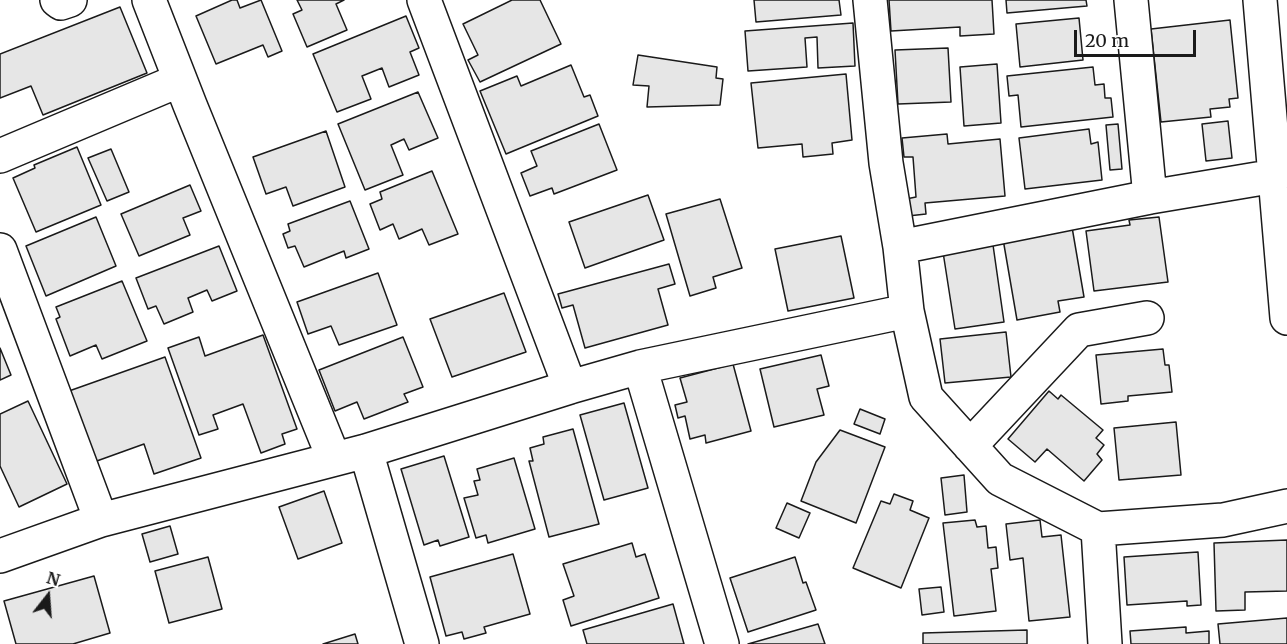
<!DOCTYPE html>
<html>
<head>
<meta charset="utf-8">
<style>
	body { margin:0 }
	#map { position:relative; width:1287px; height:644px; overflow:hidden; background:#fff; font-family:Merriweather,serif }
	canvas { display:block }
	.north { position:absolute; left:18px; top:566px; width:60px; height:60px; -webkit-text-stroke:4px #fff; paint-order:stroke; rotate:17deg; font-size:16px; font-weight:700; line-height:24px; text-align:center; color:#1a1a1a }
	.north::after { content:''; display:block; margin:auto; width:21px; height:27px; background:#1a1a1a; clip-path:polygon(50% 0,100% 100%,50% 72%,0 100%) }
	.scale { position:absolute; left:1074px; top:30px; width:122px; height:27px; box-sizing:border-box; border:3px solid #1a1a1a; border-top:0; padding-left:8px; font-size:18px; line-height:21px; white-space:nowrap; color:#1a1a1a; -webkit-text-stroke:4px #fff; paint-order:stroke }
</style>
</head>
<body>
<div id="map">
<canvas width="1287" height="644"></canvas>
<div class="north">N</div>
<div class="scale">20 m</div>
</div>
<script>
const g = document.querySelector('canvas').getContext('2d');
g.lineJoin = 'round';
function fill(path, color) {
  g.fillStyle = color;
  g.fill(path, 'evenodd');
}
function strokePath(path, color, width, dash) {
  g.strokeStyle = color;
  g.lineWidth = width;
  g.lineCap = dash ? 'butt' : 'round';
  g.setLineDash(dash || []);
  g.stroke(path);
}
const building = new Path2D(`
	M232 0H237L240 8 261 0 282 51 268 57 263 45 216 64 196 16Z
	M297 0H344L336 4 347 30 307 47 293 14 302 10Z
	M512 0H540L561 44 480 82 468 60 478 55 463 24Z
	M754 0H839L841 15 756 22Z
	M889 0H992L994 34 960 36V27L891 31Z
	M1006 0H1086L1087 6 1007 13Z
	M120 7 147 73 43 115 31 86 0 98V54Z
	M406 16 419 48 410 52 419 75 389 87 382 68 362 76 371 99 337 112 313 54Z
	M1079 18 1083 60 1020 67 1016 24Z
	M1230 20 1238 98 1229 99 1230 107 1210 109 1211 117 1161 122 1151 29Z
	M853 23 855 66 818 68 817 37 805 38 807 67 748 71 745 31Z
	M948 48 951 102 898 104 895 50Z
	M638 55 717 67 716 78 723 79 720 105 647 107 649 86 633 85Z
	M997 64 1001 123 964 126 960 67Z
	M571 65 584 97 590 95 598 116 506 154 480 91 517 76 521 86Z
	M1093 67 1095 85 1104 84 1105 98H1111L1113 117 1021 127 1018 95 1009 96 1007 76Z
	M846 74 852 140 832 143 833 154 803 157 802 144 758 148 751 83Z
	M418 92 438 138 409 150 404 139 391 145 403 175 365 190 338 124Z
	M1228 121 1232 158 1206 161 1202 124Z
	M599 124 617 170 554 194 552 188 530 196 521 173 537 166 531 151Z
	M1118 124 1122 169 1110 170 1106 125Z
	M1089 129 1091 144 1098 142 1102 180 1025 189 1019 138Z
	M326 131 345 187 293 206 286 187 266 194 253 157Z
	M947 134 948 144 1000 139 1005 196 925 203 926 214 908 216 906 199 916 197 913 157H904L902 138Z
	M77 147 101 205 36 232 13 178 35 168 34 165Z
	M111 149 129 192 107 201 88 158Z
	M432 171 458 234 429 245 422 229 399 239 393 224 380 230 370 204 382 199 380 192Z
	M190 185 201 211 183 218 190 235 139 256 121 214Z
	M648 195 664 240 585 268 569 222Z
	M720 199 742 268 713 277 716 288 690 296 666 214Z
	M350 201 369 249 346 258 344 251 304 267 295 246 288 248 283 234 290 231 288 224Z
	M96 217 116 266 46 296 26 246Z
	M1159 217 1168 282 1094 291 1086 231 1130 225 1129 220Z
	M1072 227 1084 297 1058 301 1060 312 1017 320 1003 239Z
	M841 236 854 298 788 311 775 249Z
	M993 245 1004 322 955 329 943 252Z
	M219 246 237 291 212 301 207 290 188 298 193 312 164 324 156 306 148 309 136 278Z
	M669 264 675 284 658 289 668 325 585 348 573 305 562 308 558 294Z
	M378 273 397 325 339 345 331 326 308 334 297 302Z
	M122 281 147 341 102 359 96 345 70 356 56 319 60 317 56 307Z
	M504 293 526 352 452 377 430 319Z
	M1006 332 1011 377 945 383 940 339Z
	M263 335 297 429 282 434 285 444 261 453 243 404 213 415 218 429 199 435 168 348 199 337 205 356Z
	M403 337 423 387 404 394 408 402 364 419 357 402 335 411 319 370Z
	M0 348 11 375 0 380Z
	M1163 349 1165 365H1169L1172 392 1128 396V401L1101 404 1096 355Z
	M821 355 829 386 817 389 824 415 774 427 760 369Z
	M165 357 201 458 154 474 144 444 94 462 69 391Z
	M733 364 751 431 706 443 705 435 690 439 685 416 678 418 675 405 687 402 680 378Z
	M1049 391 1058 399 1061 395 1103 430 1096 438 1104 445 1097 454 1102 460 1084 481 1047 449 1035 462 1008 439Z
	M28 401 67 484 19 507 0 466V414Z
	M624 403 648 488 604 500 580 415Z
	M860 409 885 419 880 434 854 424Z
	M1176 422 1181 475 1119 480 1114 428Z
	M573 429 599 524 549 537 529 461H533L530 448 544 444 543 437Z
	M840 430 885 447 856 523 801 501 816 462Z
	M444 456 469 537 440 546 438 540 424 545 401 469Z
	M514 458 535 529 488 543 486 535 476 538 464 498 478 495 474 481 480 480 477 469Z
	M964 475 967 512 945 515 941 478Z
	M324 491 342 543 298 559 279 507Z
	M894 494 913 501 910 510 929 518 901 588 853 568 881 501 890 504Z
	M787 503 810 513 799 538 776 528Z
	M975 520 977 527 986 526 988 548 996 547 998 568 991 569 996 611 954 616 943 523Z
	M1040 520 1042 537 1061 535 1070 617 1029 621 1023 558 1010 560 1006 524Z
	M170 526 178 554 150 562 142 534Z
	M1287 540V591L1245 592V610L1216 611 1214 543Z
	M632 543 636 557 645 554 659 598 571 626 563 600 574 596 563 564Z
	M1198 552 1201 605 1187 606V601L1127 605 1124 557Z
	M513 554 530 614 484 627 486 633 464 639 462 632 446 636 430 577Z
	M208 557 222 609 169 623 155 571Z
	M795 557 803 583 806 582 816 610 748 632 730 578Z
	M94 576 110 633 73 644H16L4 601Z
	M941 587 944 612 922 615 919 589Z
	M673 604 684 644H587L583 630Z
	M1287 618V644H1220L1218 624Z
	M818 624 825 644H748Z
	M1186 627V633L1209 631V644H1131L1130 631Z
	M1027 630V644H923V633Z
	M355 634 358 644H323Z`);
fill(building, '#e6e6e6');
strokePath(building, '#1a1a1a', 1.5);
const minor = new Path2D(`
	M57 0 61 3 70 0
	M149 0 190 105 334 459
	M424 0 570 387
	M1131 0 1150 197 1275 176
	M1260 0 1287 318
	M0 156 180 80
	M900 247 1150 197
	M0 250 101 520
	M907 311 926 397 1000 479 1098 529
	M640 367 722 644
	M970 446 1079 330 1147 318
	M366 451 422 644
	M0 556 101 520 366 451 570 387 640 367 907 311 900 247 886 163 870 0
	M1105 644 1098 529 1223 520 1287 506`);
strokePath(minor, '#1a1a1a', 36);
strokePath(minor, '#fff', 33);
</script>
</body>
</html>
